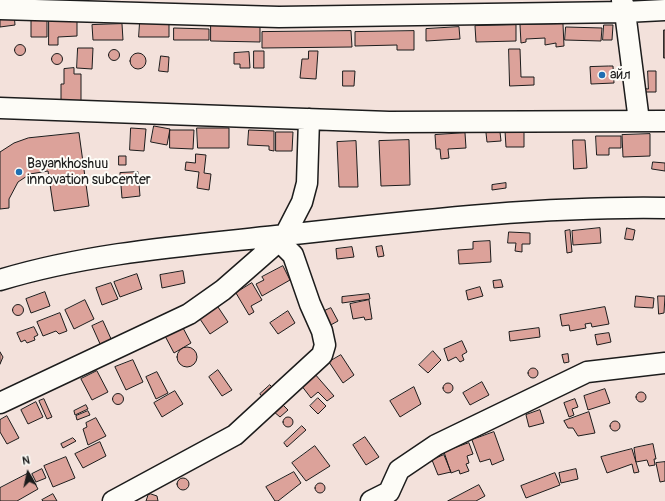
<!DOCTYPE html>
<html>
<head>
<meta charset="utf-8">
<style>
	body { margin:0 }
	#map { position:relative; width:665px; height:501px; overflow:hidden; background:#f3e1db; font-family:Pangolin,sans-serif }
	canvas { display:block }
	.north { position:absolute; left:8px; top:453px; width:40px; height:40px; -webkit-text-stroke:3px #fdfcf7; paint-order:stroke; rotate:351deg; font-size:11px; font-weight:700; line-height:16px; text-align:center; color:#1c1c1c }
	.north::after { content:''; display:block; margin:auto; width:14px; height:18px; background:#1c1c1c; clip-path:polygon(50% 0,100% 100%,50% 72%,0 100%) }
</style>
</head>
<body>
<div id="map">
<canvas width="665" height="501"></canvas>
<div class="north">N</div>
</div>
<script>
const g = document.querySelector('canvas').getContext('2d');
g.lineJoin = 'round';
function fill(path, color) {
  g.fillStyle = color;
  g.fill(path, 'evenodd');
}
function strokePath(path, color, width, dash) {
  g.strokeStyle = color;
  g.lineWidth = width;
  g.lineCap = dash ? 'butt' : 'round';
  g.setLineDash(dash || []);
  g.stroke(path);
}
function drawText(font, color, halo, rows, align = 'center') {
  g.font = font + ' Pangolin,sans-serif';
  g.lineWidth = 4;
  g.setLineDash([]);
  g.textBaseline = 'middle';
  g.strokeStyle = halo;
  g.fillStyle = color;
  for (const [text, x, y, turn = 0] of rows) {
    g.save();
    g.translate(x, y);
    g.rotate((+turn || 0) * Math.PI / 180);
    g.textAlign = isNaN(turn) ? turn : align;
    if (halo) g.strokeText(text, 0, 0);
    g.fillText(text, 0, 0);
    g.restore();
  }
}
const building = new Path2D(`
	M14 13 15 25 0 27V15Z
	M47 20V37H31V21Z
	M49 20H77V36L58 37V45H49Z
	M140 22H169V37H139Z
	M122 24 123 40H93L92 25Z
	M211 24 260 25V42L211 41Z
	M563 24 564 46 556 47V43L545 45V38L526 39V42L521 43 520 25Z
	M516 25V41L476 42 475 26Z
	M604 25H613L612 40H603Z
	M459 27 460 39 426 41V29Z
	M566 27 602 28 601 41 565 40Z
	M174 28 209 29V40H174Z
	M664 30H665V58H664Z
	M351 31 352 47 262 48V32Z
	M414 31V50H397V45L355 46V32Z
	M14.5 50a5.5 5.5 0 1 1 11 0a5.5 5.5 0 1 1-11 0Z
	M78 48H93L92 69 77 68Z
	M509 49H520L521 77H534V85L510 86Z
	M108.5 55a5.5 5.5 0 1 1 11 0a5.5 5.5 0 1 1-11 0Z
	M254 51H264V68H254Z
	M309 51H318L316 79 300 78 302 59H308Z
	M249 52 250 68H240V64H234V53Z
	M130 61a8 8 0 1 1 16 0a8 8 0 1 1-16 0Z
	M51.5 59a5.5 5.5 0 1 1 11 0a5.5 5.5 0 1 1-11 0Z
	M161 56 169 57 168 72 159 71Z
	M609 66H613L614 83 591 84 590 67Z
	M74 68V74H81V101L61 102V84H64V69Z
	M343 71H355L354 86H343Z
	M648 71H656V92H641V88L648 89Z
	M154 126 170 129 167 145 151 142Z
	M131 128 146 129 144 151 130 150Z
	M197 128H229V148H198Z
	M170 130H194L193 149 170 148Z
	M249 130 274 131V151L269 150V146L248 145Z
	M524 130V147H506L505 131Z
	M276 132H293L292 151H276Z
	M500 132 501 141 487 142 486 133Z
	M79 133 89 206 54 211 48 171 30 174 18 182 9 199V208L0 209V152L14 143 28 138Z
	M465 133 466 148 448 149 449 158 441 159 440 149H436L435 135Z
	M650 134V156L623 157 622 135Z
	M596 136H621V148H609V155H597Z
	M409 140 410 185 381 186 379 141Z
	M573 140H585L587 168 574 169Z
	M356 141 358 187H339L337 142Z
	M196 154 206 155 204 173 211 174 209 190 197 188 199 172 185 170 186 162 195 163Z
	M119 156H126V165H119Z
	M653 162 665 163V171L652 169Z
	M138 172 140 196 122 198 120 173Z
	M506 183V188L492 190V185Z
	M600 228 601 243 573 245 572 231Z
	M627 228 635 230 633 240 625 239Z
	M570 230 572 252 567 253 565 231Z
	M509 232 530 233V244H522V252L515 251 516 243H508Z
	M490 241 491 262 459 264 458 250 473 249V242Z
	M382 246 384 256 378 257 376 247Z
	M352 247 354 257 337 259 336 249Z
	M283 266 290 280 262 296 256 284 264 280 262 277Z
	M183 271 185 283 162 288 160 275Z
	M137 274 142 289 120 297 114 282Z
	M501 280 503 287 494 288 493 281Z
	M111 283 118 299 102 305 96 288Z
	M252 283 262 300 251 306 254 312 249 315 236 293Z
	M480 287 483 296 468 300 466 291Z
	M45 292 50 306 31 313 26 299Z
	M369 294 370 299 342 303V297Z
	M636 296 654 298 653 308 635 307Z
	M658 296H665L664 313 659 314Z
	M85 300 94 319 74 329 65 310Z
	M369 300 372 319 365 320 364 317 353 319 350 304Z
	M12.5 310a5.5 5.5 0 1 1 11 0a5.5 5.5 0 1 1-11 0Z
	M218 307 228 322 210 334 200 319Z
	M605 307 609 324 592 327 591 323 585 324 586 328 570 331 569 325 562 326 560 315Z
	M331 308 338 321 327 327 320 313Z
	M288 311 295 323 278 334 270 323Z
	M60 313 67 331 59 334 56 331 43 336 37 322Z
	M103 321 112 341 101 346 92 326Z
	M182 326 191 343 174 353 165 336Z
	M34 327 38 335 34 337 35 340 27 343 25 340 21 342 17 333Z
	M539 328 540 337 510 341 509 332Z
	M609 333 611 342 597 345 595 335Z
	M462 341 467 352 462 355 464 360 460 362 456 357 448 361 444 349Z
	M177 357a10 10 0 1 1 20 0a10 10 0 1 1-20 0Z
	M433 351 441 360 428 373 419 365Z
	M0 352 3 357 0 364Z
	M568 354 569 362 564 363 562 355Z
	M341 355 354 375 343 383 329 362Z
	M133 360 143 382 126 390 115 367Z
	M528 373a5 5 0 1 1 10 0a5 5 0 1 1-10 0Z
	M218 370 232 390 222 396 209 377Z
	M97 371 108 392 92 400 81 379Z
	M157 372 168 393 156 399 146 377Z
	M314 373 334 396 327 401 318 392 311 398 301 385Z
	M482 382 489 395 470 405 463 393Z
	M443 388a5 5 0 1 1 10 0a5 5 0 1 1-10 0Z
	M270 385 274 389 264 399 260 394Z
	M414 387 421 404 400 417 390 401Z
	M605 389 610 403 588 410 584 396Z
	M175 391 183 404 162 417 154 403Z
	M636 397a5 5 0 1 1 10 0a5 5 0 1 1-10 0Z
	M112.5 399a5.5 5.5 0 1 1 11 0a5.5 5.5 0 1 1-11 0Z
	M318 398 326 406 318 414 310 406Z
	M44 399 52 417 47 419 39 401Z
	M575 399 578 407 572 409 574 415 569 417 564 403Z
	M36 402 43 417 28 424 21 410Z
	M281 403 288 410 280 417 273 411Z
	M86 405 88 409 75 415 74 411Z
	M540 410 544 423 529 427 526 415Z
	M88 411 90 415 77 420 76 416Z
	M589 412 595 433 578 436 573 428H568L564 421Z
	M7 416 19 438 7 444 0 432V420Z
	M283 422a5 5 0 1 1 10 0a5 5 0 1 1-10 0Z
	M96 418 106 436 88 445 83 429 87 427 86 423Z
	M610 426a5 5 0 1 1 10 0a5 5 0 1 1-10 0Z
	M302 426 306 430 287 447 284 443Z
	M494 432 504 460 492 465 490 459 480 462 472 440Z
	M365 437 379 457 366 465 353 445Z
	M73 438 76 441 63 448 61 444Z
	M100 442 106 456 83 468 75 454Z
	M469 443 473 454 467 456 469 463 466 464 469 471 460 474 459 470 451 473 444 452Z
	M653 444 656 459H654L655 465 649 466 647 460 636 462 634 448Z
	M315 446 330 466 306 481 292 463Z
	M632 449 639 472 634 473 632 464 607 473 601 457Z
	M444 455 451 472 438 475 432 460Z
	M66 457 75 478 53 487 44 466Z
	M665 462V481L660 482 656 463Z
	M42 469 46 478 36 482 32 474Z
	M576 469 578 479 561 483 559 473Z
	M294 472 301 483 278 501H275L266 487Z
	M29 473 38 489 17 501H0V488Z
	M555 473 560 485 526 498 521 486Z
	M177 484a6 6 0 1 1 12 0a6 6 0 1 1-12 0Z
	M315 488a5 5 0 1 1 10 0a5 5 0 1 1-10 0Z
	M479 485 485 496 476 501H448Z
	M53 494 57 501H43L42 500Z
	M151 494 157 496 158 501H146L148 495Z`);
fill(building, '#dca29a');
strokePath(building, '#1c1c1c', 1);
const minor = new Path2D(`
	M622 0 625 12 665 10
	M0 9 279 17 625 12 639 121
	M0 108 389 122 665 121
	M0 280C89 253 183 246 276 236 405 222 535 206 665 208
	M0 403 189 314 223 290 279 241 285 235 302 202 307 183 309 119
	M113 501 235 435 322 355 325 345 322 331 310 304 293 255 279 241
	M371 501 389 492 399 470 436 445 587 372 665 363`);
strokePath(minor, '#1c1c1c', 23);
strokePath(minor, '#fdfcf7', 20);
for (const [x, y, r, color] of [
	[602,75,4,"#1f6fb2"],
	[19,172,4,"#1f6fb2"]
]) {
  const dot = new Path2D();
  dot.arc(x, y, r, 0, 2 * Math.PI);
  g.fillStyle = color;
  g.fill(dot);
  strokePath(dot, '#fdfcf7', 1.5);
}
drawText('14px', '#1c1c1c', '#fdfcf7', [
	["айл",610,75],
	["Bayankhoshuu",27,164],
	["innovation subcenter",27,180]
], 'left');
</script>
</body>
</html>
